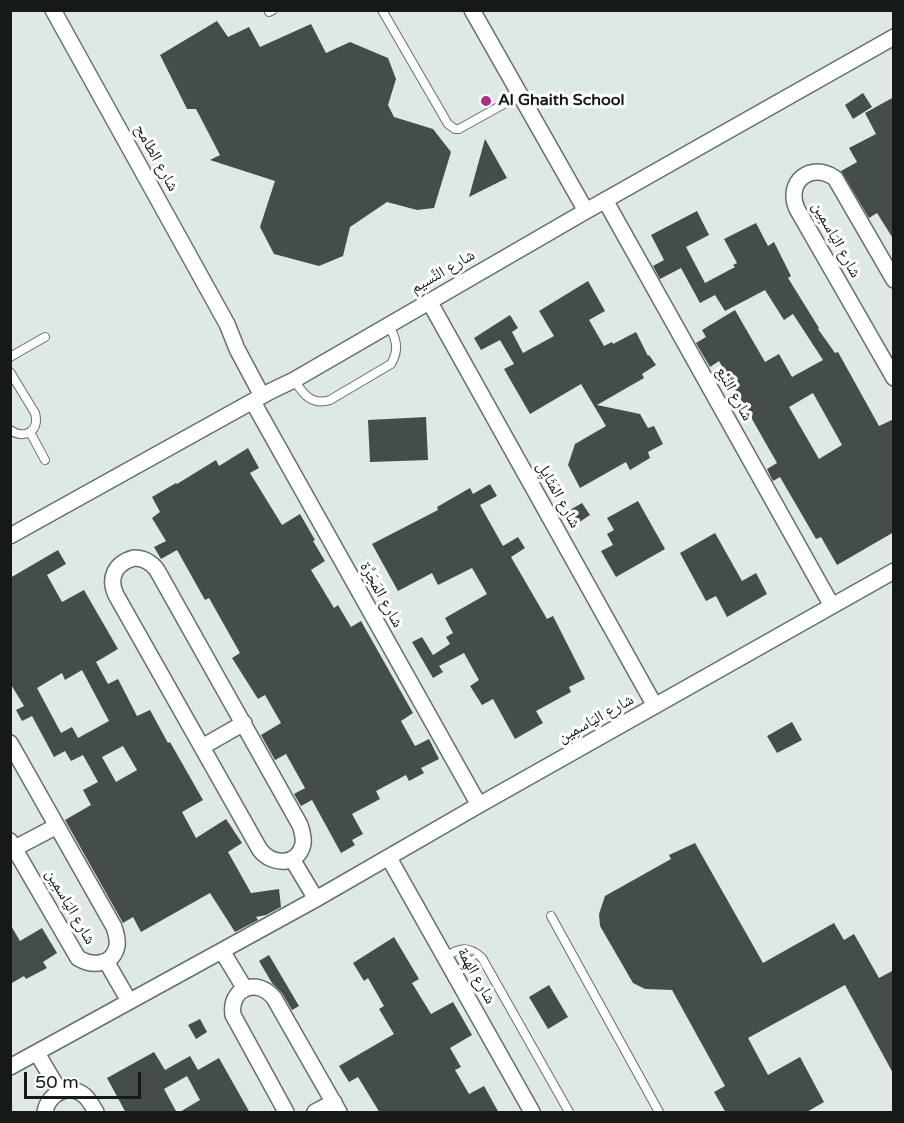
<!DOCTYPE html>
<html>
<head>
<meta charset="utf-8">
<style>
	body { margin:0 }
	#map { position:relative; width:904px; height:1123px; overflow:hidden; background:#dfe9e3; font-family:"Varela Round",sans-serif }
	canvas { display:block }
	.frame { position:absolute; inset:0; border:12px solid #161917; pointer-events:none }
	.scale { position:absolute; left:24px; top:1072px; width:117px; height:27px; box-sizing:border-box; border:3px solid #161917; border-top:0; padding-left:8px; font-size:18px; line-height:21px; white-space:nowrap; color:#161917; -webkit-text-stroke:4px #fff; paint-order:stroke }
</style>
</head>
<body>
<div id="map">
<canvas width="904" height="1123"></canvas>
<div class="frame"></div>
<div class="scale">50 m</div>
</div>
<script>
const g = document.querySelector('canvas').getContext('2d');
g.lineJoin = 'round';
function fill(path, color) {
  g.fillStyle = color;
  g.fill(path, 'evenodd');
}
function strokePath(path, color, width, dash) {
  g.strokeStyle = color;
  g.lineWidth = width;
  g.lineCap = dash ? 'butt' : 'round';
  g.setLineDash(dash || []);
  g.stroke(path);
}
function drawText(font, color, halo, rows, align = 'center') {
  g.font = font + ' "Varela Round","Noto Naskh Arabic",sans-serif';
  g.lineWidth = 6;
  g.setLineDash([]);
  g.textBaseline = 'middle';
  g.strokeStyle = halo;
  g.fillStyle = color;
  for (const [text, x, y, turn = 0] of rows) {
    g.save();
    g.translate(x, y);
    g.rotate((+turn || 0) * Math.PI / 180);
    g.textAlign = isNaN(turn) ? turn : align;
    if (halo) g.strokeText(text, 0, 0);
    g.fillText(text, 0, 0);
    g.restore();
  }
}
fill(new Path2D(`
	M217 21 228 37 249 27 260 47 311 24 326 53 350 42 388 58 396 79 388 105 394 117 433 129 451 152 434 208 417 210 387 202 350 227 343 256 319 266 274 254 260 227 275 181 210 160 220 155 196 109H187L160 55Z
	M863 93 872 107 853 119 845 105Z
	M894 97V240L877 213 869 218 841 171 857 162 849 148 876 134 865 113Z
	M485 139 507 178 469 197Z
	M697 211 709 235 686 247 705 283 735 267 733 265 737 263 724 239 756 223 768 246 774 242 791 276 788 278 819 328 818 329 835 353 838 352 879 426 894 419V532L837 565 821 537 816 539 780 477 773 481 767 469 777 463 719 361 710 367 696 343 706 337 702 330 735 310 765 362 779 354 792 377 823 360 793 314 784 320 765 290 725 311 715 295 700 303 681 268 660 279 653 266 664 260 651 235ZM813 393 842 445 819 459 789 407Z
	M588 281 605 311 589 320 604 346 612 342 613 344 636 332 648 356 649 355 656 365 642 374 644 378 597 405 640 414 648 428 654 426 663 444 648 452 650 458 630 470 626 462 580 488 568 465 575 444 606 426 581 384 530 414 504 369 514 364 500 340 481 350 474 338 510 315 518 328 512 332 523 353 554 336 539 311Z
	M426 417 428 460 370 462 368 420Z
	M248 448 259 468 250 473 282 525 300 514 315 540 313 541 325 561 311 570 334 608 338 605 351 627 361 621 413 713 401 721 415 746 429 739 439 759 421 768 424 773 409 781 406 775 376 791 380 799 352 814 363 834 352 840 355 845 341 853 312 800 301 806 294 794 305 788 286 754 275 760 261 735 281 723 265 695 258 699 232 658 240 653 209 598 205 600 177 550 161 559 154 547 166 541 152 518 160 512 152 497 176 483 177 484 216 460 219 466Z
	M490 484 497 496 480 505 503 546 518 537 525 548 511 557 547 619 553 616 585 679 569 687 571 692 536 711 543 723 515 739 493 699 482 705 470 686 479 680 464 653 439 666 443 672 433 678 412 642 422 637 433 655 450 644 446 637 453 633 445 618 487 594 472 568 438 585 432 573 398 591 372 544 438 510 437 507 470 488 473 494Z
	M638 501 665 549 616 577 601 551 613 545 607 534 614 530 607 518Z
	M582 503 590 515 578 523 570 510Z
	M715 533 742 581 756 573 767 594 727 617 716 596 706 601 680 553Z
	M58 550 66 564 47 575 62 602 84 590 118 649 96 662 108 684 118 679 137 716 150 710 168 743 170 742 203 800 182 812 196 838 226 819 242 843 228 852 251 893 279 889 281 907 266 915 256 917 258 920 235 932 210 893 141 932 133 917 123 923 65 820 91 805 83 790 98 782 83 755 71 761 65 751 54 757 32 716 22 721 16 710 24 706 10 683V578ZM82 670 109 721 78 738 72 727 61 733 37 688 62 673 65 680ZM123 746 137 770 116 782 102 757Z
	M792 722 802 740 777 753 767 736Z
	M695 843 763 963 834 923 844 940 854 934 879 978 894 970V1075L845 985 748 1038 768 1075 800 1057 824 1102 805 1113H726L714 1092 725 1086 672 990 645 989 633 983 600 926 599 914 605 896 671 859 669 855Z
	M10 924 20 941 42 928 57 953 43 962 47 968 26 979 24 976 10 984Z
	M394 937 419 979 412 983 431 1014 453 1002 472 1035 450 1048 461 1067 455 1070 469 1094 484 1086 499 1113H380L358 1077 349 1082 339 1066 394 1034 379 1009 384 1006 368 978 364 981 353 963Z
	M269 955 299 1006 292 1010 282 993 272 983 259 961Z
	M549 985 568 1017 548 1029 529 997Z
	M200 1019 207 1032 196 1039 188 1025Z
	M154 1052 165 1070 190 1056 198 1070 219 1058 250 1113H178L200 1100 187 1076 164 1089 177 1113H126L107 1078Z`), '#444d48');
const service = new Path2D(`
	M382 10 448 124 455 129H459L520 95
	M269 12 273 10
	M10 357 45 337
	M10 372 35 413C40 431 25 440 10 430
	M294 380C303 394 312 406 330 400L391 364C400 349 396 338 388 324
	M30 432 45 460
	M551 916 659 1112
	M445 957C459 948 468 945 482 958L569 1112`);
const minor = new Path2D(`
	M53 10 227 324 237 349 262 396
	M472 10 586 211
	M605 200 832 606
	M894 280 835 178C811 161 785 182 797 209L894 378
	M429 301 655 706
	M253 402 479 805
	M10 536 271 391 294 380 586 211 894 37
	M134 558C144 558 151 562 157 570L300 825C302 831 304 838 303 844 298 866 273 866 260 850L116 595C108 578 115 563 134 558Z
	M10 743 114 927C116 933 118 939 117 946 113 965 93 967 78 958L10 841
	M202 747 244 723
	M15 848 57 826
	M389 858 532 1112
	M292 859 316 899
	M222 951 245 989
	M106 961 129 1001
	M37 1053 60 1092
	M10 1067 316 899 479 805 894 571
	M45 1112C48 1094 69 1082 85 1096 90 1101 93 1107 96 1112
	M286 1112 233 1015C229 988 257 977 274 998L339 1112
	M315 1112 334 1102`);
strokePath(service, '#666f6a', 10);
strokePath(minor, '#666f6a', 18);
strokePath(service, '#fff', 8);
strokePath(minor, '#fff', 15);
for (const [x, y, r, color] of [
	[486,101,6,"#a93086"]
]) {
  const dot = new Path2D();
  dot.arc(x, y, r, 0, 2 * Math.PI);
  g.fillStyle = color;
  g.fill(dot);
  strokePath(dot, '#fff', 2);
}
drawText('bold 16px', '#161917', '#fff', [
	["Al Ghaith School",498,101]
], 'left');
drawText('16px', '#161917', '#fff', [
	["شارع الطامح",156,158,61],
	["شارع اليَاسمِين",836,240,61],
	["شارع النَّسيم",443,272,-30],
	["شارع النَّبْع",734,394,61],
	["شارع المَثَايِل",558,495,61],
	["شارع المَجَرَّة",381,595,61],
	["شارع اليَاسمِين",596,719,-29],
	["شارع اليَاسمِين",70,907,60],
	["شارع الهِمَّة",476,976,61]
]);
</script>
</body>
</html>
